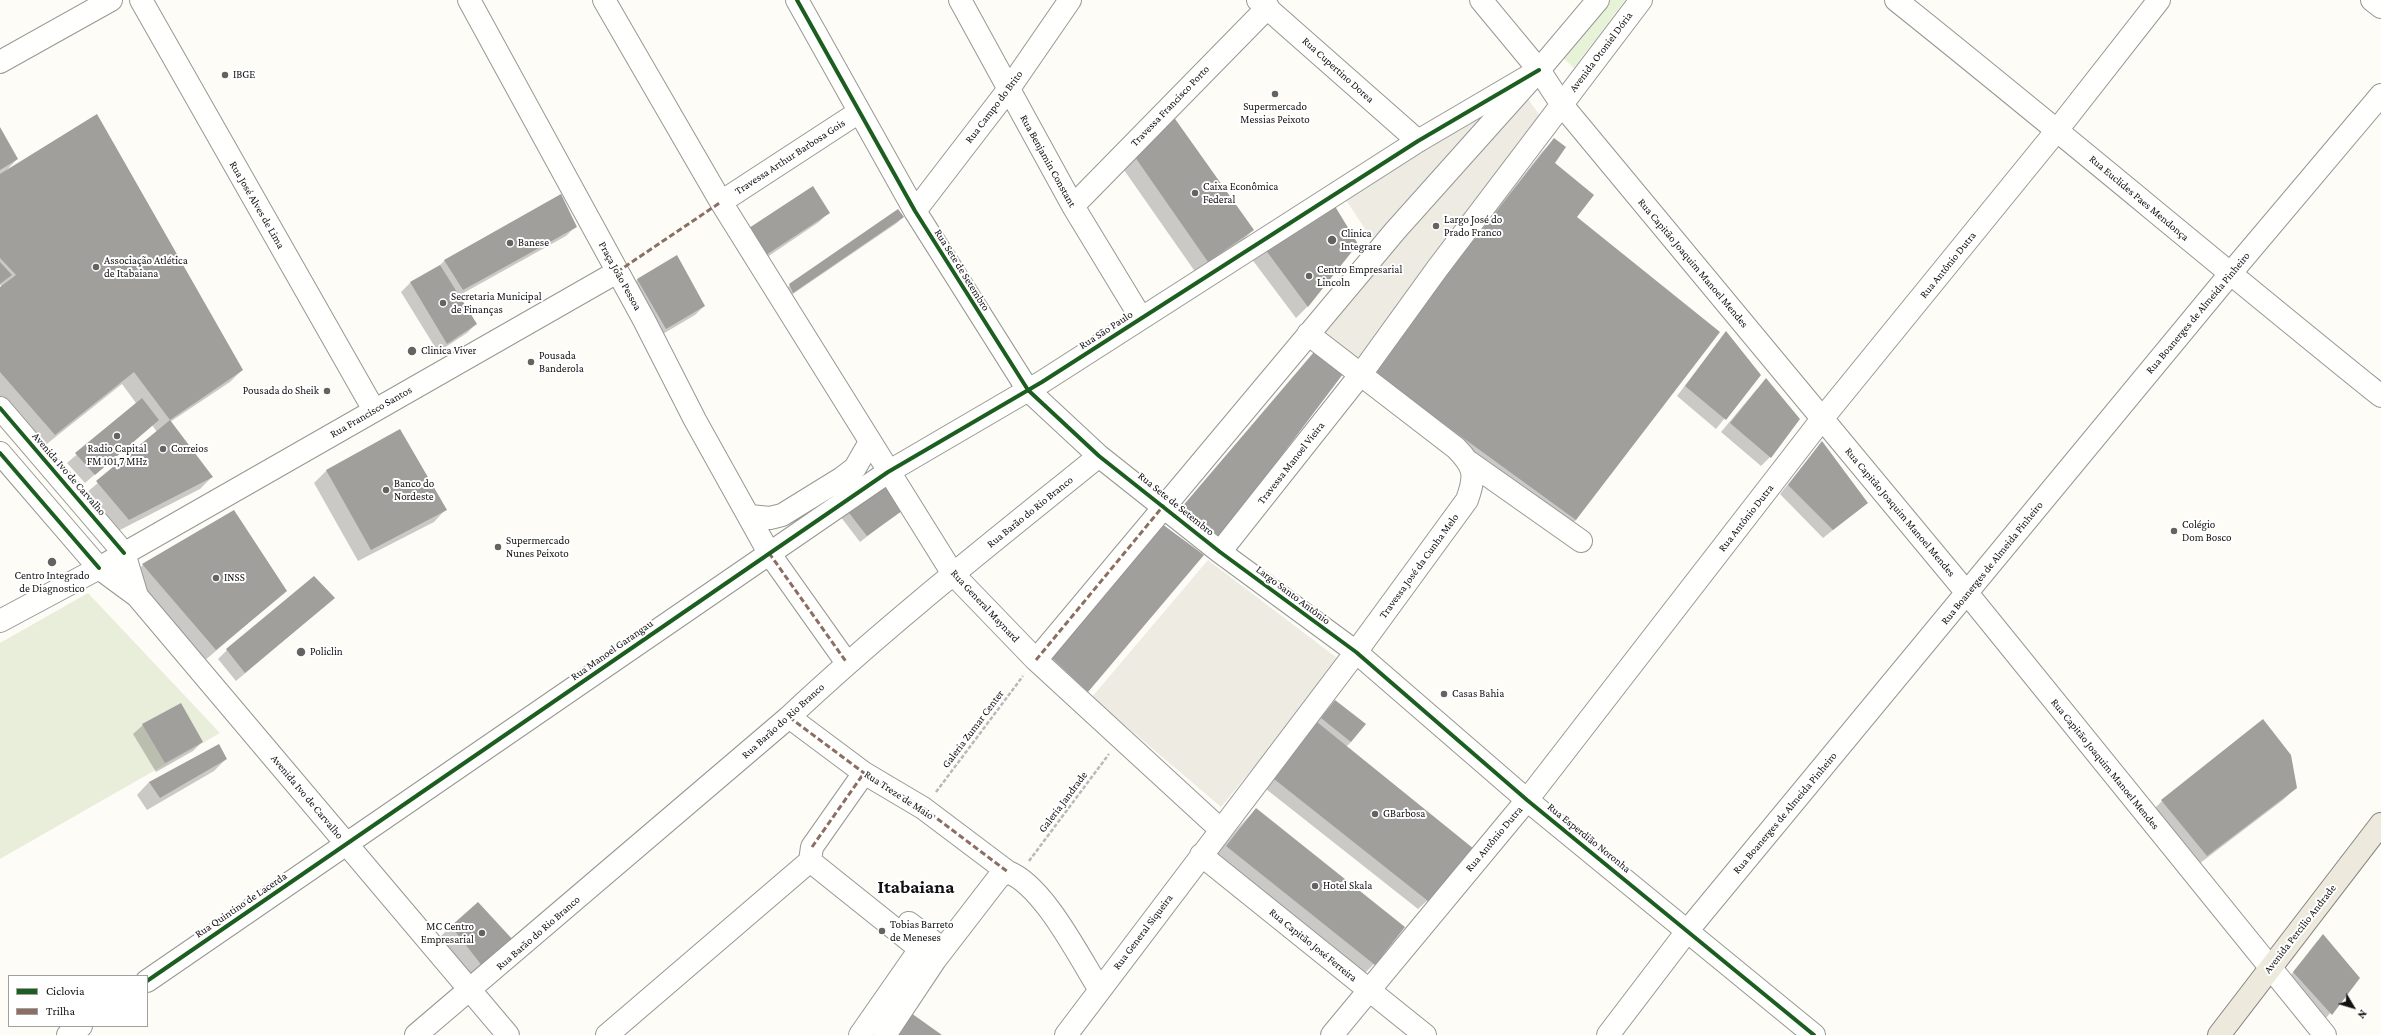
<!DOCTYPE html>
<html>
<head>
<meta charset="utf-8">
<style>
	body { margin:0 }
	#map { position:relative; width:2381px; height:1035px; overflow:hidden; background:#fdfcf7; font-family:"Crimson Pro",serif }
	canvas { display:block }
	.legend { position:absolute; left:8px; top:975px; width:140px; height:52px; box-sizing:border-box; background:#fff; border:1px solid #a0a0a0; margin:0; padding:5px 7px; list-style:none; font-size:12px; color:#111 }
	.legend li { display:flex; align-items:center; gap:8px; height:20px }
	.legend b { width:20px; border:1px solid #a0a0a0 }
	.north { position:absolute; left:2333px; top:987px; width:40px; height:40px; -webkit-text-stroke:3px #fff; paint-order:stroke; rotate:128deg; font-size:11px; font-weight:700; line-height:16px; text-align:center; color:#111 }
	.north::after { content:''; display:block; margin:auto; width:14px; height:18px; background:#111; clip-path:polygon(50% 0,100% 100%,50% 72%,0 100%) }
</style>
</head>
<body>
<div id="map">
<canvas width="2381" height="1035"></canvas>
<ul class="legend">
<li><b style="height:5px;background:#1b5e20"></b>Ciclovia</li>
<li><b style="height:5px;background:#8d6e63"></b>Trilha</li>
</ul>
<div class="north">N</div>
</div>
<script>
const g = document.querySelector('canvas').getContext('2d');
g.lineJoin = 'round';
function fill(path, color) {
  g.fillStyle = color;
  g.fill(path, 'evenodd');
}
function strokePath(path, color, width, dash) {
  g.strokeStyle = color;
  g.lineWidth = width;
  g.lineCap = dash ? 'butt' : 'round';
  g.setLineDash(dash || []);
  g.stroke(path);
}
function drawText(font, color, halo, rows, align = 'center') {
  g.font = font + ' "Crimson Pro",serif';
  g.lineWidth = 4;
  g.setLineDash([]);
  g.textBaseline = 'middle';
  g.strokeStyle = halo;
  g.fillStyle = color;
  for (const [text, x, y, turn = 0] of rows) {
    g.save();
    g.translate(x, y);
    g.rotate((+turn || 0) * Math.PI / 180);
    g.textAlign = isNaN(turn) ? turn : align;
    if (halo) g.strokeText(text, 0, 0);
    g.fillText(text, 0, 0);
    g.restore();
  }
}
fill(new Path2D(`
	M1609 0H1625L1574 68 1563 58Z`), '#e7f3d7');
fill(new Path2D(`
	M88 593 220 733 0 859V643Z`), '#e9eedb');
fill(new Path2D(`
	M1517 84 1546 124 1365 368 1313 328 1379 250 1340 191Z
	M1208 560 1341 661 1221 807 1092 697Z`), '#edebe2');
fill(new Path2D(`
	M0 129 17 159 7 170 242 370 230 382 170 422 212 477 200 489 116 532 85 494 157 432 152 425 85 483 67 463 136 403 122 384 43 447 0 398V289L3 287 0 285Z
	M1161 129 1253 230 1241 242 1196 273 1124 170Z
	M1554 140 1553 163 1576 217V520L1563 532 1359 384 1542 152Z
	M1332 204 1308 306 1296 318 1251 258Z
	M828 213 819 222 757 264 740 238Z
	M903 217 897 223 787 298 784 291 790 285Z
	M575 227 566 236 458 296 476 324 467 333 438 352 401 292 410 283 438 267 445 260Z
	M638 279 704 306 695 315 656 338 629 289Z
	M1726 332 1760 375 1716 429 1677 396Z
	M1314 353 1219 536 1207 548 1171 520Z
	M1757 389 1770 457 1761 466 1721 432Z
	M400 431 446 509 434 522 358 561 314 483 326 471Z
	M1821 443 1867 503 1823 538 1780 494Z
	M846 510 900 511 860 542 840 516Z
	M1159 522 1087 691 1075 703 1036 666Z
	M143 565 286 591 203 662 130 577Z
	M334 598 236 681 218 659 227 650Z
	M1335 701 1351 742 1346 747 1428 900 1418 909 1266 789 1307 732Z
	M180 705 202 742 193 751 156 772 133 734 143 725Z
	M226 759 214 771 147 810 137 795 149 782Z
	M2296 788 2283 800 2195 867 2150 813 2162 801Z
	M1256 809 1374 964 1356 982 1209 864 1239 827Z
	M451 926 512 941 471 978 439 938Z
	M2323 936 2359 978 2322 1023 2285 982Z`), '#0003');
fill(new Path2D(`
	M97 114 243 370 170 420 134 372 55 435 0 372V287L16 275 0 258V174Z
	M1173 116 1254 230 1208 262 1135 157Z
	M0 127 18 159 0 170Z
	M1554 138 1566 147 1555 163 1594 195 1577 217 1720 332 1576 520 1371 371Z
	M813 186 830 213 766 255 749 228Z
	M561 194 577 227 463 290 444 260Z
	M1333 203 1358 244 1308 307 1262 245Z
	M898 209 904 217 793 293 789 284Z
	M677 255 705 306 666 329 637 279Z
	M0 262 12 275 0 284Z
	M440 265 477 324 447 344 410 282Z
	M1726 331 1761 375 1726 420 1685 386Z
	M1314 352 1343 374 1220 537 1182 507Z
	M1766 378 1800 419 1771 458 1730 423Z
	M142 398 159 420 95 475 75 453Z
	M170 420 213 477 129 520 96 481Z
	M400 429 447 510 371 550 326 470Z
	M1822 441 1868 503 1833 530 1788 485Z
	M884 484 902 511 867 536 846 509Z
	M234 510 287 591 216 650 142 564Z
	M1158 521 1204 555 1088 692 1048 654Z
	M314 576 335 598 245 673 226 649Z
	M1335 700 1366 724 1351 742 1321 718Z
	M181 703 203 742 165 763 142 724Z
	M2263 719 2291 755 2297 788 2207 856 2161 800Z
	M1317 722 1474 849 1428 901 1274 779Z
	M219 744 227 759 160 798 149 782Z
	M1256 808 1405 927 1375 965 1226 846Z
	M478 902 514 941 483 967 451 926Z
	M2323 934 2360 978 2332 1015 2293 972Z
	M911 1013 942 1035H897Z`), '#a19f9c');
const minor = new Path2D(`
	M141 0 374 410
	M469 0 644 320 695 420 769 553 847 663
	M604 0 721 202 953 574 1036 660 1221 830
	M797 0 915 211 1028 390 1099 456 1220 552 1356 652 1527 800 1814 1035
	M960 0 1073 206 1141 318
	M1258 0 1418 141
	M1481 0 1539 70 1562 105 1967 593 2325 1035
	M1896 0C2059 130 2218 265 2381 396
	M2372 0 2381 7
	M0 62 111 0
	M721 202 859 112
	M1073 206 1268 7
	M915 211 1008 90 1070 0
	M0 408 124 553 137 596
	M0 453 99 568 137 596 508 1035
	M1469 462 1581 541
	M750 516 770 518 782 515 842 478 855 468 870 442
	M1220 552 1361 374 1437 269 1641 0
	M0 621 99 568 617 272
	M1036 660 1395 231 1539 70 1598 0
	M789 717 864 773 923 808 1008 872
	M1201 855 1425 1035
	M810 861 812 847 864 773
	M909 923 943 949
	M147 981 888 472 1042 382 1418 141 1539 70
	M68 1035 81 1026
	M416 1035 789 717C888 624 994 541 1099 456
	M607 1035 810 861 920 949 860 1035
	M885 1035 935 960 999 877 1008 872C1044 886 1079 957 1100 990
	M1066 1035 1356 652 1467 500C1476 475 1475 467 1456 448L1308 334
	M1332 1035 1527 800 1822 419 2058 129 2159 0
	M1608 1035 1688 930 2230 274 2381 95`);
const major = new Path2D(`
	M2219 1035 2381 824`);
strokePath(minor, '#979795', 24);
strokePath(major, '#858482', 24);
strokePath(new Path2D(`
	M936 792 1023 676
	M1029 861 1109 754`), '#b9b9b8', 2.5, [4, 2]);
strokePath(minor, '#fffffe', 22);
strokePath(major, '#ede9dc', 22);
strokePath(new Path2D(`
	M617 272 721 202
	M769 553 847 663
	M1036 660 1164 505
	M789 717 864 773 923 808 1008 872
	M812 847 864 773`), '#8d6e63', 3, [6, 3]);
strokePath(new Path2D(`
	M797 0 915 211 1028 390 1099 456 1220 552 1356 652 1527 800 1814 1035
	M0 408 124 553
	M0 453 99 568
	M147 981 888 472 1042 382 1418 141 1539 70`), '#1b5e20', 4);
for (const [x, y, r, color] of [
	[225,75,4,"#646362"],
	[1275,94,4,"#646362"],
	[1195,193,4,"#646362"],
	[1436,226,4,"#646362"],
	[1332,240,5,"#646362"],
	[510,243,4,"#646362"],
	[96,267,4,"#646362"],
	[1309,276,4,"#646362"],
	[443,303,4,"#646362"],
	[412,351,5,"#646362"],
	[531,362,4,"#646362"],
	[327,391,4,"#646362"],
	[117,436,4,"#646362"],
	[163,449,4,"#646362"],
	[386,490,4,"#646362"],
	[2174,531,4,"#646362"],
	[498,547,4,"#646362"],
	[52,562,5,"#646362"],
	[216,578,4,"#646362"],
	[301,652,5,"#646362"],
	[1444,694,4,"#646362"],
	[1375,814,4,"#646362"],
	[1315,886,4,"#646362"],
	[882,931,4,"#646362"],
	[482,933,4,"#646362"]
]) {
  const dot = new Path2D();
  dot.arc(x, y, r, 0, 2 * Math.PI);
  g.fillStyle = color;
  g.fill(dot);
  strokePath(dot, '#fff', 1.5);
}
drawText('11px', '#111', '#fff', [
	["Avenida Otoniel Dória",1601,52,-53],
	["Rua Cupertino Dorea",1338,70,42],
	["Travessa Francisco Porto",1170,106,-46],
	["Rua Campo do Brito",994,107,-53],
	["Travessa Arthur Barbosa Gois",790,157,-33],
	["Rua Benjamin Constant",1048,161,61],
	["Rua Euclides Paes Mendonça",2139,198,40],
	["Rua José Alves de Lima",257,205,60],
	["Rua Capitão Joaquim Manoel Mendes",1693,263,50],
	["Rua Antônio Dutra",1948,265,-51],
	["Rua Sete de Setembro",962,270,58],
	["Praça João Pessoa",620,276,61],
	["Rua Boanerges de Almeida Pinheiro",2198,313,-50],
	["Rua São Paulo",1106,330,-33],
	["Rua Francisco Santos",371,412,-30],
	["Travessa Manoel Vieira",1291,463,-52],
	["Avenida Ivo de Carvalho",69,474,49],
	["Rua Sete de Setembro",1176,504,39],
	["Rua Barão do Rio Branco",1030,512,-39],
	["Rua Capitão Joaquim Manoel Mendes",1900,512,50],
	["Rua Antônio Dutra",1746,518,-52],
	["Rua Boanerges de Almeida Pinheiro",1992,563,-51],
	["Travessa José da Cunha Melo",1419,566,-54],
	["Largo Santo Antônio",1293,595,37],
	["Rua General Maynard",985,606,47],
	["Rua Manoel Garangau",612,650,-35],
	["Rua Barão do Rio Branco",783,721,-42],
	["Galeria Zumar Center",973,729,-53],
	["Rua Capitão Joaquim Manoel Mendes",2105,764,51],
	["Rua Treze de Maio",899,795,33],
	["Avenida Ivo de Carvalho",307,797,50],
	["Galeria Jandrade",1063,802,-53],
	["Rua Boanerges de Almeida Pinheiro",1785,813,-50],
	["Rua Esperdião Noronha",1589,838,39],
	["Rua Antônio Dutra",1494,839,-50],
	["Rua Quintino de Lacerda",241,905,-34],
	["Avenida Percilio Andrade",2300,929,-52],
	["Rua General Siqueira",1143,932,-53],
	["Rua Barão do Rio Branco",538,933,-41],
	["Rua Capitão José Ferreira",1313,945,39]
]);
drawText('11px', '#111', '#fff', [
	["IBGE",233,75],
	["Supermercado",1275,107,"center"],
	["Messias Peixoto",1275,120,"center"],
	["Caixa Econômica",1203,187],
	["Federal",1203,200],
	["Largo José do",1444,220],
	["Prado Franco",1444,233],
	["Clinica",1341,234],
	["Integrare",1341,247],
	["Banese",518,243],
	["Associação Atlética",104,261],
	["de Itabaiana",104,274],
	["Centro Empresarial",1317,270],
	["Lincoln",1317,283],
	["Secretaria Municipal",451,297],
	["de Finanças",451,310],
	["Clinica Viver",421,351],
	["Pousada",539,356],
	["Banderola",539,369],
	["Pousada do Sheik",319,391,"right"],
	["Radio Capital",117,449,"center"],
	["FM 101,7 MHz",117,462,"center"],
	["Correios",171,449],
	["Banco do",394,484],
	["Nordeste",394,497],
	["Colégio",2182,525],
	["Dom Bosco",2182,538],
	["Supermercado",506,541],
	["Nunes Peixoto",506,554],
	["Centro Integrado",52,576,"center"],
	["de Diagnostico",52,589,"center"],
	["INSS",224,578],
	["Policlin",310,652],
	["Casas Bahia",1452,694],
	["GBarbosa",1383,814],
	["Hotel Skala",1323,886],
	["Tobias Barreto",890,925],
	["de Meneses",890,938],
	["MC Centro",474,927,"right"],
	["Empresarial",474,940,"right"]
], 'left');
drawText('bold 19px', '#111', '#fff', [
	["Itabaiana",916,887]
]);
</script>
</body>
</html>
